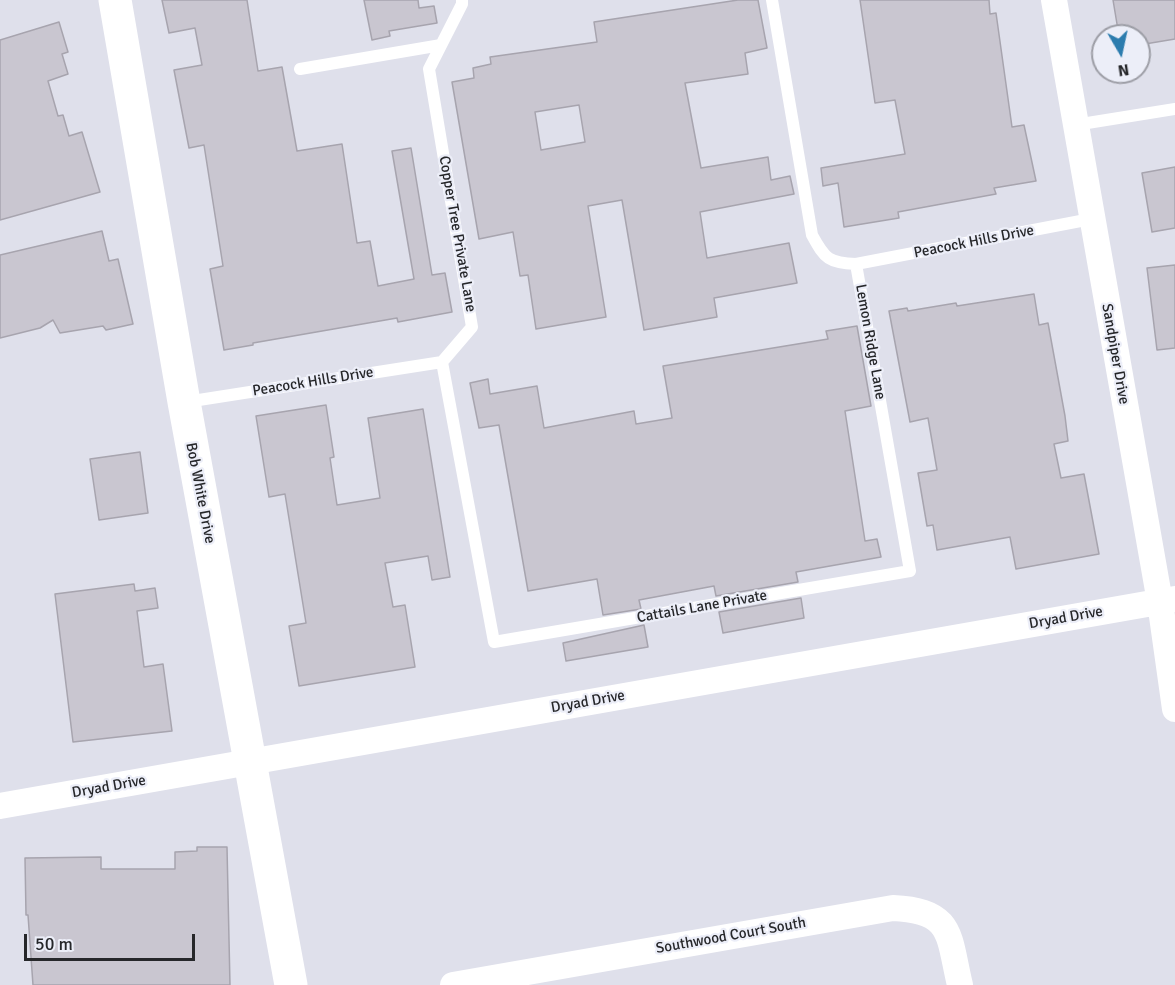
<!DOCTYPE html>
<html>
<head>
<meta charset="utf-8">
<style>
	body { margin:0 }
	#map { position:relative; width:1175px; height:985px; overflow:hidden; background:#dfe0eb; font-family:Signika,sans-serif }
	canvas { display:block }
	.north { position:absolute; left:1091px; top:24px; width:60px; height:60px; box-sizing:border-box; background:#eceef8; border:2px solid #9d9ea6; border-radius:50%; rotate:171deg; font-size:16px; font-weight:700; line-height:24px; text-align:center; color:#26272a }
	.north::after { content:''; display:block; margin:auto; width:21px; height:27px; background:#2c7cae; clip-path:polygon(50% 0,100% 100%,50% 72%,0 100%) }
	.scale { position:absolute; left:24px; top:934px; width:171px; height:27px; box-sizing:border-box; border:3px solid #26272a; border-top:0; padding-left:8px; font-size:18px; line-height:21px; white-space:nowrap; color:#26272a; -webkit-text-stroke:4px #eceef8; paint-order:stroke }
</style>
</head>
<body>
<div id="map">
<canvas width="1175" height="985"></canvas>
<div class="north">N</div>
<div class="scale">50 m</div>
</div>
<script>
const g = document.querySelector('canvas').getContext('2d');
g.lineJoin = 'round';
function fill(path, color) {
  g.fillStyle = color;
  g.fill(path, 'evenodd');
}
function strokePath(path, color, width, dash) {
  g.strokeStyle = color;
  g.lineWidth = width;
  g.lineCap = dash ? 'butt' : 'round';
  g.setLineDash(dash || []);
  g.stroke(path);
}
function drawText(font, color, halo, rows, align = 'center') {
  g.font = font + ' Signika,sans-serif';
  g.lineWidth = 4.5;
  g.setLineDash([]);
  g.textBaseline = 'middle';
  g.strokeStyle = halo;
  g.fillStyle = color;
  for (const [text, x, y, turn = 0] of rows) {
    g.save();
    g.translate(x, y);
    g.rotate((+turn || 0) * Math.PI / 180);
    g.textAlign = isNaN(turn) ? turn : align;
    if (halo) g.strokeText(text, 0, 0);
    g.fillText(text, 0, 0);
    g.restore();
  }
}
const building = new Path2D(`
	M162 0H247L258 71 282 67 297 151 342 144 357 243 370 241 378 286 414 279 392 151 411 148 432 275 445 273 452 312 398 322 397 318 253 343V345L224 350 210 269 223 266 204 145 189 148 174 70 202 65 195 28 169 33Z
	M364 0H418L419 8 434 6 437 23 389 31 390 36 372 40Z
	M738 0H758L767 48 745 53 748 74 685 83 701 168 768 157 771 180 790 176 794 194 700 212 707 258 789 243 797 283 714 298 717 317 644 330 622 200 588 206 606 317 536 329 528 275 520 276 513 232 479 239 452 82 474 78 473 68 491 64 490 57 597 42 594 22ZM579 105 585 142 541 150 535 112Z
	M860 0H989L990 14 996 13 1012 127 1024 125 1036 181 994 188 996 194 898 212 899 218 844 227 838 183 823 186 821 168 905 154 895 100 875 103Z
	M1113 0H1175V39L1139 45V36H1119Z
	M59 22 68 52 62 54 68 74 48 81 58 116 63 115 69 136 82 132 100 192 0 220V40Z
	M1175 167V228L1152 232 1142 173Z
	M102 231 109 261 118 259 133 324 106 330 103 326 60 333 53 320 40 328 0 338V255Z
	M1175 265V348L1157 350 1147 268Z
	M1034 294 1039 325 1048 323 1065 416 1068 441 1054 444 1061 478 1084 474 1099 554 1016 569 1010 537 937 550 933 525 927 526 918 473 937 470 928 418 910 422 889 311 907 308 908 311 956 303 957 306Z
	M857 326 871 406 845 411 865 541 877 539 881 557 796 572 798 582 716 596 714 586 639 600 641 609 603 615 597 579 528 591 499 425 479 428 470 383 488 379 490 394 537 386 544 428 634 411 636 424 672 418 663 366 828 339 826 331Z
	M326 405 334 457 330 458 337 505 380 498 368 418 423 409 450 577 432 580 428 556 385 563 393 607 405 605 415 667 299 686 289 626 306 623 285 494 269 497 256 416Z
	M140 452 148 513 99 520 90 459Z
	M134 584 135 591 155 588 158 608 137 611 144 667 163 664 172 731 73 742 55 594Z
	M801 598 804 618 723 633 719 612Z
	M644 625 648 647 566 661 563 643Z
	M197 847H227L230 985H33L28 915H26L25 858 101 857V869H175V852L197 851Z`);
fill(building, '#c9c6d0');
strokePath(building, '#a7a4ae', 1.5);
strokePath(new Path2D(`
	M772 0 812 235C825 259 829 263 856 264L1091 219
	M300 69 441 45
	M1075 125 1175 109
	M442 362 494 642 910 571 856 264
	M442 362 472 327 429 69 462 4V0
	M186 402 442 362`), '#fff', 12);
strokePath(new Path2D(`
	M1054 0 1160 602 1175 709
	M0 806 1175 599
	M453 985 893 908C954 911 948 935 960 985`), '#fff', 26);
strokePath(new Path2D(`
	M115 0 184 402 291 985`), '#fff', 33);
drawText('15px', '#26272a', '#eceef8', [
	["Copper Tree Private Lane",457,234,80],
	["Peacock Hills Drive",974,242,-11],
	["Lemon Ridge Lane",870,342,80],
	["Sandpiper Drive",1115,354,80],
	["Peacock Hills Drive",313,382,-9],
	["Bob White Drive",200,493,79],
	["Cattails Lane Private",702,607,-10],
	["Dryad Drive",1066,618,-10],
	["Dryad Drive",588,702,-10],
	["Dryad Drive",109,787,-10],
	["Southwood Court South",731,936,-10]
]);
</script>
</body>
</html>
